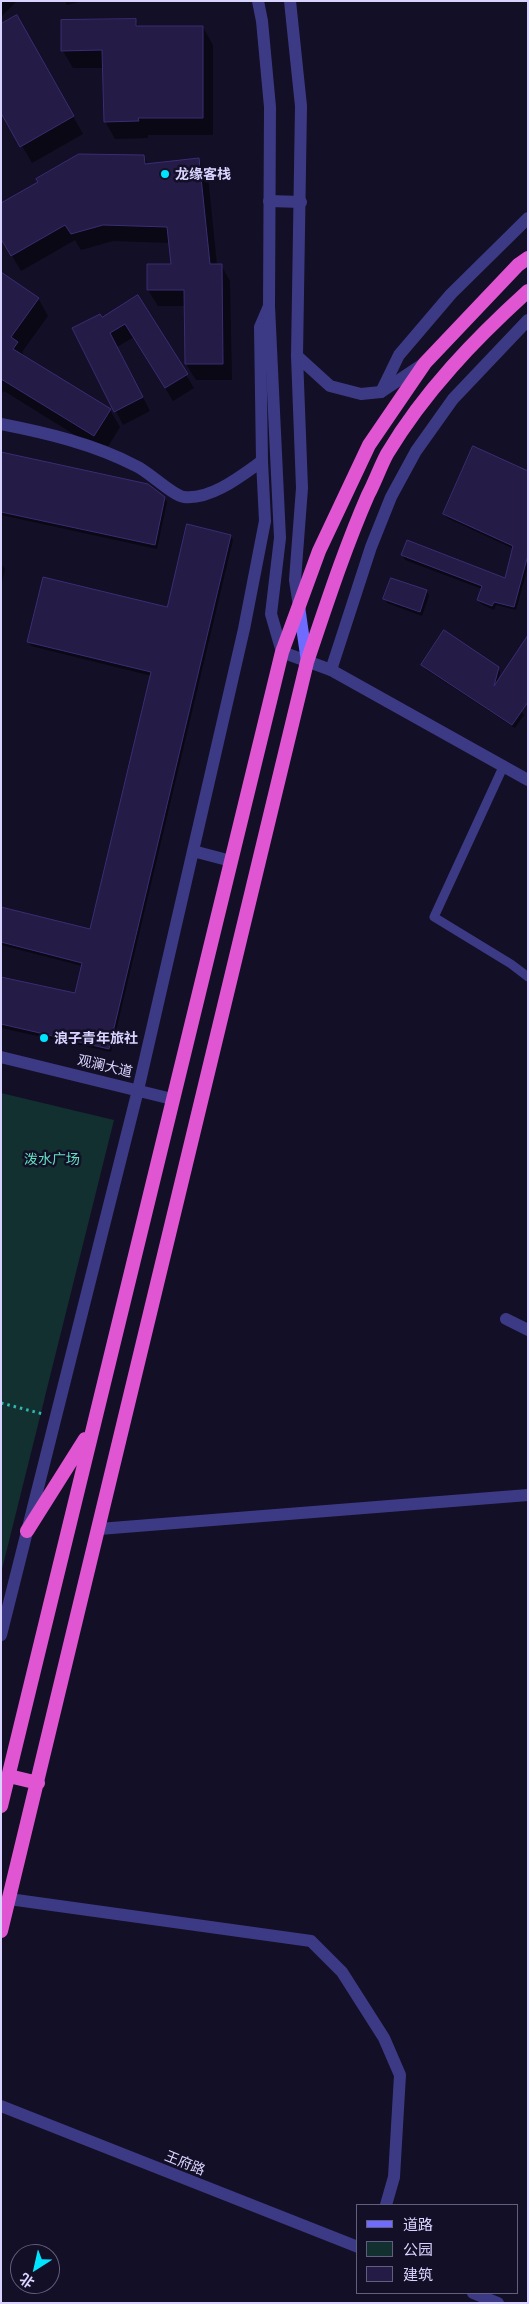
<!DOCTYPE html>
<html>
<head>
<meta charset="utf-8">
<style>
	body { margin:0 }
	#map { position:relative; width:529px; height:2304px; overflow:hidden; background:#130f26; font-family:Ubuntu,"Noto Sans SC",sans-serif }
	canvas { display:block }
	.frame { position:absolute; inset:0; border:2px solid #d9d4ff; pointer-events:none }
	.legend { position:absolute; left:356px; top:2204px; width:162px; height:90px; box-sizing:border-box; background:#130f26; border:1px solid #625e7d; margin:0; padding:6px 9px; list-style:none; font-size:15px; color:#d9d4ff }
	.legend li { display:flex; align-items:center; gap:10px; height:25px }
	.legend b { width:25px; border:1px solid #625e7d }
	.north { position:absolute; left:10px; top:2244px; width:50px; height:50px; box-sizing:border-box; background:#130f26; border:1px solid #625e7d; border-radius:50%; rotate:215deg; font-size:14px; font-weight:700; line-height:20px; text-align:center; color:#d9d4ff }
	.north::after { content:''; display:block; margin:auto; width:18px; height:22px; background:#00e5ff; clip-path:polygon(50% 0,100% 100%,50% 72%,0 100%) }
</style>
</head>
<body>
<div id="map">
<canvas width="529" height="2304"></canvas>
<div class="frame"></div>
<ul class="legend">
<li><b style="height:6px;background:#6f6bff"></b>道路</li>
<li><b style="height:14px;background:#12302f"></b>公园</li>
<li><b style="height:14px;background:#241b47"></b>建筑</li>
</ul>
<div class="north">北</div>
</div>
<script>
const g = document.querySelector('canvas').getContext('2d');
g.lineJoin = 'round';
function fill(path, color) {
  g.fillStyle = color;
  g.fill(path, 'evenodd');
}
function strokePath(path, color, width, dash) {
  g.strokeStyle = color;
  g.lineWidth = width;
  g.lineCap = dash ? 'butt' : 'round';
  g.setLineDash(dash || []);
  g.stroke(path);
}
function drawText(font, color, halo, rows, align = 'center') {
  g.font = font + ' Ubuntu,"Noto Sans SC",sans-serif';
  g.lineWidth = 5;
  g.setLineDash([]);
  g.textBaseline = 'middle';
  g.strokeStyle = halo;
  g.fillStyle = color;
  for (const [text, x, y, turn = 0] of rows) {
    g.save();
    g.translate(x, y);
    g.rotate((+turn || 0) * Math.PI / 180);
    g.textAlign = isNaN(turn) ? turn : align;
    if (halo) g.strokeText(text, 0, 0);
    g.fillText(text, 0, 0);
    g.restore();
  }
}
fill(new Path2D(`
	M1 1093 114 1120 1 1573Z`), '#12302f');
fill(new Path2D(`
	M1 1H17L1 17Z
	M65 1H83L67 5Z
	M17 17 83 134 32 163 1 110Z
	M135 20 139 27H203L213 45V135H148V138L115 139 105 121 104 68H73L63 51Z
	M144 157 148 164 198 159 208 176 217 265H221L230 281 232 380H196L186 364 185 306H158L148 290 172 265 170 243 113 241 81 250 75 240 21 271 1 237Z
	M1 273 38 298 48 316 22 352 26 359 110 410 120 427 104 453 4 391 1 394Z
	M138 296 194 388 173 401 134 337 117 347 150 411 123 425 116 411 101 318Z
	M1 453 164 497 167 502 157 549 1 515Z
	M528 472V566L516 610 496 605 494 610 481 604 478 600 482 589 405 560 402 555 506 580 514 549 447 518 444 514Z
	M231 536 233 540 111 1052 1 1028V978L76 995 82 966 1 945V908L91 931 152 676 31 646 29 642 168 609Z
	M1 564 5 569 1 588Z
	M392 579 427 591 429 596 422 616 387 603 385 599Z
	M423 665 498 668 500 672 498 681 524 715 515 728 425 669Z`), '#0007');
const building = new Path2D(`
	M17 15 74 116 20 147 1 113V24Z
	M136 19V26H203V118H138L139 121 104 122 102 50 61 51V20Z
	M79 154 144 155 145 164 199 158 210 264H222L223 364H185L184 290H147V264H171L167 227 103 225 71 234 65 225 11 256 1 239V203L38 182 36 179Z
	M1 272 39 298 11 337 18 342 13 349 111 409 94 436 1 379Z
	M138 295 188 374 165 388 125 324 110 333 143 397 114 412 72 328 100 314 102 317Z
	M473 446 528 471V555L514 607 494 602 492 606 477 600 482 586 401 555 407 540 505 578 513 546 443 514Z
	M1 452 148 484 165 497 155 545 1 512Z
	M187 524 231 535 109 1049 1 1024V977L75 993 82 963 1 942V907L90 929 151 672 27 642 43 577 167 607Z
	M391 578 427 590 420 612 383 599Z
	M444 630 499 667 494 686 528 635V702L512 725 421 665Z`);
fill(building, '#241b47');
strokePath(building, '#3b2d73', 1);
strokePath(new Path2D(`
	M1 1403 43 1414`), '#2fb8b0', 3, [2.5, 4]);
strokePath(new Path2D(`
	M504 765 434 917 511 964 528 977`), '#3d3a85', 9);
strokePath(new Path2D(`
	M269 201 301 202
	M381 392 399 355 451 294 528 218
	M1 424C47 433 94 444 136 466 148 471 173 496 184 497 211 500 241 476 262 461
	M331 670 371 547 391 497 416 451 453 399 528 320
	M193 851 231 861
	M1 1057 172 1099
	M506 1319 528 1330
	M99 1529 528 1495
	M1 1635 138 1090 244 629 265 521 262 461 260 327 269 306
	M9 1899 311 1941 342 1972 384 2038 400 2075 394 2177 386 2205`), '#3d3a85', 12);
strokePath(new Path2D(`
	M258 1 262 21 270 107 269 306 280 538 271 614 282 652 331 670 528 780
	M290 1 301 106 297 356 302 488 295 580 299 606
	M297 356 330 386 361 394 381 392 423 364
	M1 2106 358 2247
	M473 2293 498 2303`), '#3d3a85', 12);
strokePath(new Path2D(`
	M299 606 307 662`), '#6f6bff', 12);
strokePath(new Path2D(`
	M27 1531 85 1439
	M9 1776 38 1783
	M1 1806 282 652 319 551 369 445 425 363 518 265 528 258
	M1 1931 307 662C326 606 344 550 368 495 375 482 380 467 387 454 424 392 475 339 528 291`), '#e055d1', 14);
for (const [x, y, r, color] of [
	[165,174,5,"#00e5ff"],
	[44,1038,5,"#00e5ff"]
]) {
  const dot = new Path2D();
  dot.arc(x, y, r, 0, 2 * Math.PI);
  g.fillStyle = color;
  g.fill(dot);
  strokePath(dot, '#130f26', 2);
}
drawText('bold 14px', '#d9d4ff', '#130f26', [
	["龙缘客栈",175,174],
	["浪子青年旅社",54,1038]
], 'left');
drawText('14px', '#d9d4ff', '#130f26', [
	["观澜大道",105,1066,13],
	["王府路",185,2163,22]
]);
drawText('14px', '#5fe0c0', '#130f26', [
	["泼水广场",52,1159]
]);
</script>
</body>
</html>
